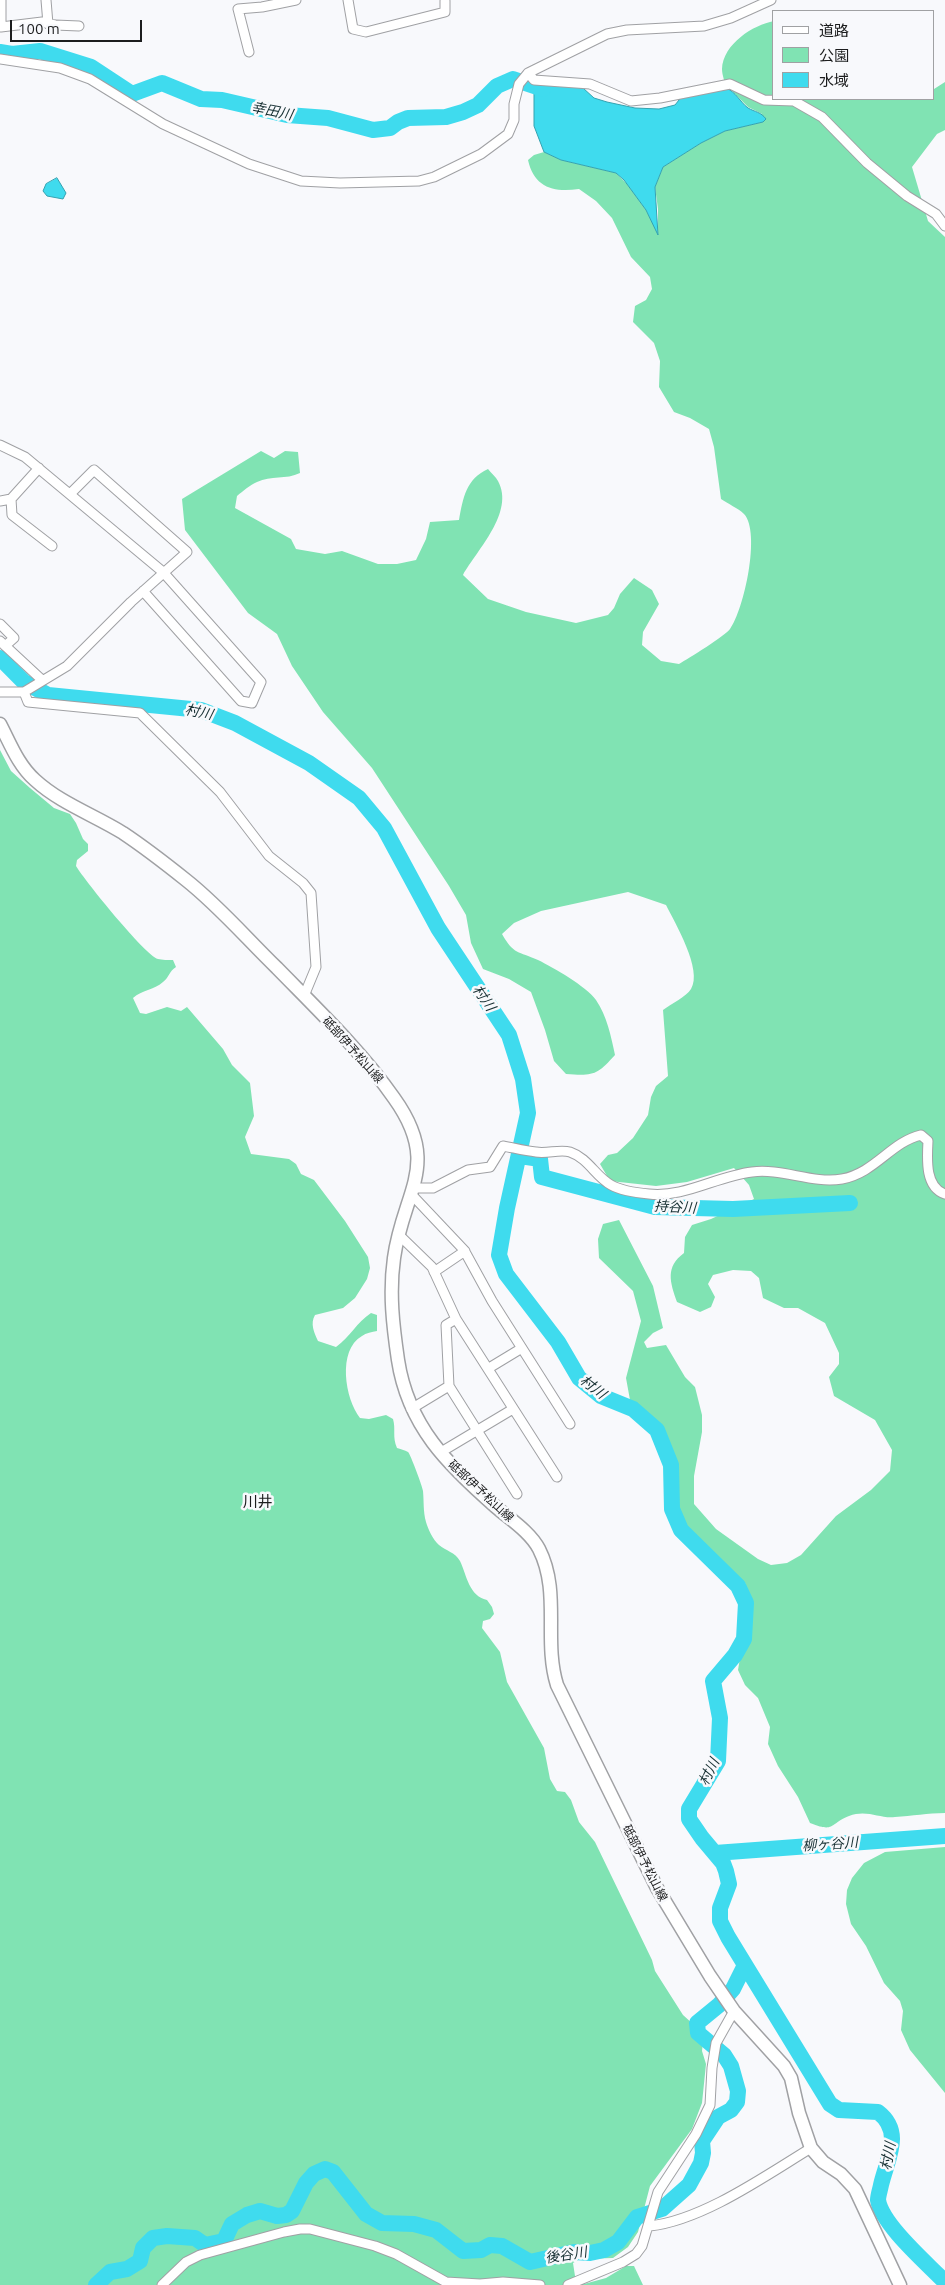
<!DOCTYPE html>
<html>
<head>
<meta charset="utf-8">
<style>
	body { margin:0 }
	#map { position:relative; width:945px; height:2285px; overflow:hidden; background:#f8f9fc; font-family:Ubuntu,"Noto Sans JP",sans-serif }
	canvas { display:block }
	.legend { position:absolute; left:772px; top:10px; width:162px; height:90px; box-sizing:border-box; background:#f8f9fc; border:1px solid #a0a1a3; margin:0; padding:6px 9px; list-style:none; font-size:15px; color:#1c1d1e }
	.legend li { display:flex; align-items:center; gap:10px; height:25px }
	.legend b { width:25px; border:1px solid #a0a1a3 }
	.scale { position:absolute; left:10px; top:20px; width:132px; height:22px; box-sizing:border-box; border:2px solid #1c1d1e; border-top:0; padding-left:6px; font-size:15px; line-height:18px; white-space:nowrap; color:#1c1d1e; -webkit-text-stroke:4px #f8f9fc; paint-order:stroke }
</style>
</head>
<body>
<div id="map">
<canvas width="945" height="2285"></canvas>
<ul class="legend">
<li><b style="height:6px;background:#fff"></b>道路</li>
<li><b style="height:14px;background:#80e3b3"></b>公園</li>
<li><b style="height:14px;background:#3fdbee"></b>水域</li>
</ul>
<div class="scale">100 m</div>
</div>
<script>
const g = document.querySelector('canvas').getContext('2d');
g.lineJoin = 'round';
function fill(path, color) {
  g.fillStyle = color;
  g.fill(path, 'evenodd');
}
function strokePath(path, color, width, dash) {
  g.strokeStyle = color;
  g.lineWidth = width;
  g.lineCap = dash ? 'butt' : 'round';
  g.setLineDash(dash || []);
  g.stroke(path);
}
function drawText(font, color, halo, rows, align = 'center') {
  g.font = font + ' Ubuntu,"Noto Sans JP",sans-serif';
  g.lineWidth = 5;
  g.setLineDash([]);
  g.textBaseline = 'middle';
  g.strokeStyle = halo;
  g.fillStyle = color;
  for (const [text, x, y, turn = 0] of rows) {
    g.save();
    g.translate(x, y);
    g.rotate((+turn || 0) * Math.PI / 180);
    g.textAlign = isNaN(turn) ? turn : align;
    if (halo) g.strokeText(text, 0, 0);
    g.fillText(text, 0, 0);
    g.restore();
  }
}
fill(new Path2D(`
	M774 21V99H934V89L945 82V130L937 134 912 167 928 221 945 237V1813C928 1813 912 1816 895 1817 880 1819 867 1809 849 1816 829 1824 835 1833 810 1823L798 1797 778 1766 768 1744 770 1727 758 1698 745 1685 738 1670 740 1658 751 1639V1602L745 1583 709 1548 684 1526 676 1505 675 1467 656 1421 630 1400 626 1378 641 1321 633 1291 599 1258 598 1239 603 1224 619 1220 653 1286 663 1328 653 1333 644 1342 647 1348 666 1345 685 1377 695 1387 702 1415V1432L694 1476V1504L716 1529 758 1559 771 1565 787 1563 801 1555 836 1516 871 1490 890 1471 892 1450 875 1420 834 1396 829 1377 839 1364V1353L825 1323 798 1308H784L763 1298 759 1278 751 1271 733 1270 713 1275 708 1284 715 1297 711 1307 700 1312 677 1302C670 1282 665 1267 684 1253L685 1237 692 1225 711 1219 754 1199 749 1185 734 1168 687 1182 656 1186 610 1181 600 1164 608 1155 617 1153 633 1138 648 1115 651 1097 656 1086 668 1076 663 1010C671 1004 686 997 691 989 703 970 675 923 666 905L628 892 541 911 514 923 502 934C514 955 518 951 538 960 554 968 586 986 596 1000 607 1016 611 1036 615 1055 597 1075 594 1076 566 1074L554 1061 545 1030 531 992 509 979 483 969 471 943 466 915 449 886 372 768 323 712 292 666 277 634 248 613 185 530 182 499 261 451 274 458 285 451 298 452 300 473C286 480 271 475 257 482 250 485 243 491 237 496L235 508 291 539 296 549 325 554 342 551 378 564H397L416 560 426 539 430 522 459 520C463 498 466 479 488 469 491 473 496 477 498 481 515 512 477 550 463 575L488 599 526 612 576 623 608 615 614 608 620 594 634 578 652 590 659 604 643 632 642 645 661 661 679 664C689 658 725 636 730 629 744 610 761 532 744 514 738 508 728 504 721 499L714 447 709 429 690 418 674 412 659 387 660 361 654 343 633 322 635 306 646 300 652 289 650 277 631 257 612 218 596 201 579 189C553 193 534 187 528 160L534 155 544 152 561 160 616 173 627 184 646 210 658 234V209L655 187 663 167 701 143 725 131 763 122 762 114 748 107 732 91 726 88C725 82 722 75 722 69 723 44 753 25 774 21Z
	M0 750 11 771 30 788 54 808 70 814 76 823 83 839 88 844V851L77 860 76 866C85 881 145 955 158 959 162 960 168 960 173 960L176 967C169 971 169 978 163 982 154 990 142 990 133 998L140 1013 146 1014 167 1007 181 1011 187 1007 223 1049 232 1065 250 1083 254 1116 245 1137 251 1154 289 1159 296 1164 301 1174 314 1180 345 1221 368 1257 370 1268 367 1279 355 1298 343 1308 315 1315C310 1324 314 1332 318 1341L336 1347C350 1337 357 1322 371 1313L377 1315V1331C372 1332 366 1333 362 1336 337 1350 345 1399 360 1418L369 1419 386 1415 393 1419C396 1429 392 1437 397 1448 400 1449 405 1450 408 1452 410 1453 423 1488 423 1491 424 1501 423 1511 426 1522 428 1529 433 1540 439 1545 446 1551 455 1552 460 1561 467 1576 469 1596 487 1600L492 1607 494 1614 490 1619 483 1621 482 1628 500 1652 507 1682 544 1748 550 1779 557 1791 565 1792 571 1800 579 1822 595 1842 652 1960 655 1971 683 2015 704 2034 702 2051 706 2064 702 2103 692 2129 650 2186 638 2232 628 2247 613 2258 580 2259 573 2263 575 2276 584 2284 606 2278 626 2266H634L643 2285H0Z
	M945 1847V2093L910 2050 901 2030 903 2011 900 2001 884 1983 866 1946 851 1924 846 1904 847 1890 852 1878 864 1863 885 1852Z`), '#80e3b3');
const water = new Path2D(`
	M540 83 583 88 594 98 607 102 635 108 659 109 675 105 683 95 726 88C736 92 740 102 748 108 755 112 761 112 766 119L763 122 725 131 701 143 663 167 655 187 658 235 646 210 624 180 616 173 561 160 544 152 534 126V86Z
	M57 178 66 193 63 199 47 196 43 191 46 184Z`);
fill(water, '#3fdbee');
strokePath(water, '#34a2b0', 1);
strokePath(new Path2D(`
	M0 52 12 54 40 51 91 67 132 94 162 83 201 99 222 100 287 115 328 118 373 130 390 128 398 122 408 118 446 117 463 112 478 105 497 86 513 79 543 89
	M0 658 24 682 48 695 201 710 235 723 309 763 359 798 384 828 438 928 509 1035 523 1079 528 1113 507 1208 499 1255 506 1274 558 1342 579 1378 601 1396 633 1409 657 1430 671 1465 672 1509 681 1530 738 1586 746 1603 744 1639 735 1655 713 1681 720 1718 718 1761 689 1809V1819L702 1838 723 1863 726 1871 729 1884 720 1908V1921L728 1937 830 2104 839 2110 878 2112C904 2132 887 2159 881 2185 880 2190 878 2196 878 2200 882 2225 928 2264 945 2282
	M520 1156 540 1159 542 1177 655 1207 733 1209 850 1203
	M715 1853 945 1836
	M96 2285 110 2272 127 2269 140 2261 143 2248 153 2238 167 2236 195 2238 205 2245 224 2241 232 2224 247 2215 260 2211 277 2216 286 2215 292 2211 306 2183 314 2174 325 2169 333 2172 366 2214 382 2223 414 2224 436 2230 463 2251 481 2250 490 2245 502 2246 530 2262 574 2252 590 2253 604 2250 618 2242 637 2217 662 2209 689 2185 701 2163 703 2153 702 2141 718 2117 731 2110 737 2102 738 2091 731 2066 724 2055 698 2033 697 2023 719 2005 733 1989 745 1965`), '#3fdbee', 16);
const minor = new Path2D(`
	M1 0V27L42 22 55 25 79 26
	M46 0 48 24
	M348 0 353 29 366 32 445 12V1
	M249 52 238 9 262 7 296 0
	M0 59 60 68 90 79 163 124 249 164 301 181 340 183 419 181 434 177 481 154 508 134 514 120V104L519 84 528 73 607 34 627 30 704 26 731 18 771 0
	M528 73 534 80 590 84 631 101 660 98 730 84 764 100 794 101 822 117 867 163 907 196 936 214 945 226
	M0 445 25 457 163 572 261 682 252 703 241 701 143 591
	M11 499 12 515 52 546
	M0 501 11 499 39 468
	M0 624 14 638 5 646
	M0 641 42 680
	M0 692H24L67 666 131 602 187 552 94 470 70 494
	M24 692 28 702 140 713 220 792 269 856 303 883 311 893 316 967 304 996
	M414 1188H433L468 1170 490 1167 503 1146C514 1148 525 1151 536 1152 547 1154 560 1149 570 1152 588 1158 596 1177 611 1185 620 1190 638 1193 649 1194 684 1198 717 1176 752 1172 782 1168 812 1184 842 1179 875 1173 891 1142 921 1135L928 1141C927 1160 925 1187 945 1194
	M412 1195 464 1250 492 1301 570 1424
	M398 1234 432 1267 456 1319 557 1477
	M434 1272 465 1251
	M456 1319 446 1325 449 1386 517 1494
	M489 1368 522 1348
	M411 1409 449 1386
	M441 1452 513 1409
	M650 2226C703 2220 765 2176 811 2148
	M162 2285 186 2262 200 2255 284 2232 300 2229H310L375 2246 396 2254 446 2282 480 2284 503 2282 540 2285
	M568 2285 623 2262 636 2254 642 2246 658 2192 696 2134 710 2105 712 2068 716 2043 734 2011`);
const secondary = new Path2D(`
	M0 724C10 743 18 765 35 780 60 803 94 815 123 833 144 847 166 864 186 880 219 906 247 939 277 968 318 1010 361 1051 394 1098 442 1165 403 1191 394 1258 389 1293 393 1326 398 1360 408 1426 448 1465 496 1507 511 1520 530 1532 539 1549 561 1592 543 1640 557 1685L657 1888 710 1976 734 2011 784 2066 791 2078 799 2113 811 2148 823 2162 841 2174 855 2189 900 2285`);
strokePath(minor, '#a0a1a4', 11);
strokePath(secondary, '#a0a1a4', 15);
strokePath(minor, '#fff', 9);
strokePath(secondary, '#fff', 12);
drawText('12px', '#1c1d1e', '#f8f9fc', [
	["砥部伊予松山線",353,1050,48],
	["砥部伊予松山線",481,1491,43],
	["砥部伊予松山線",645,1863,63]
]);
drawText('italic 14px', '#162f32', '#f8f9fc', [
	["幸田川",272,111,11],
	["村川",199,712,12],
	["村川",484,998,56],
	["持谷川",675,1207,3],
	["村川",593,1387,38],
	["村川",709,1772,-64],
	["柳ヶ谷川",830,1844,-4],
	["村川",888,2156,-79],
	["後谷川",566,2255,-9]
]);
drawText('15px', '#1c1d1e', '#f8f9fc', [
	["川井",258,1502]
]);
</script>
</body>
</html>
